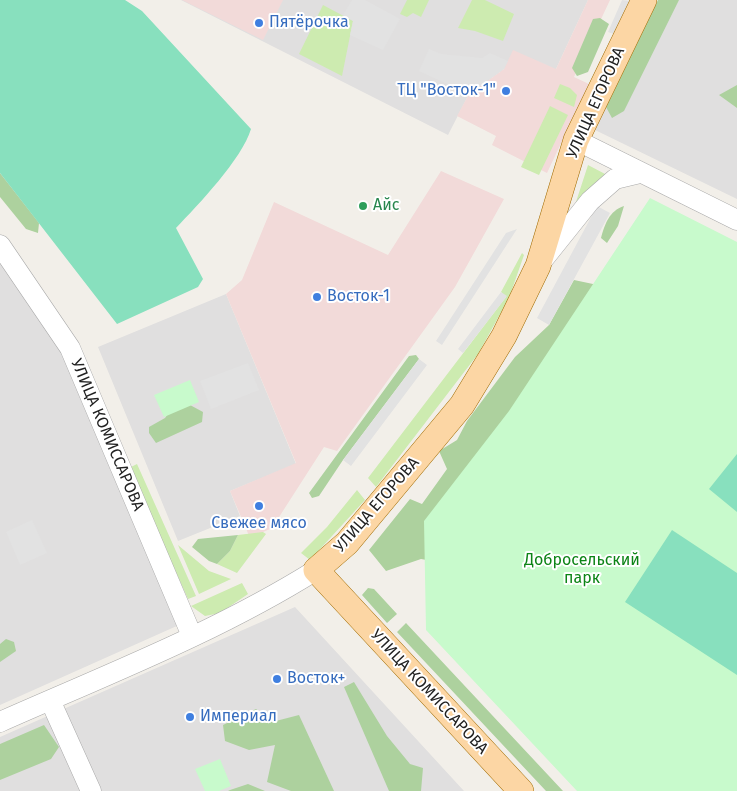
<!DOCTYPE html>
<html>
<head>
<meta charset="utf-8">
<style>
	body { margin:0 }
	canvas { display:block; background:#f2efe9 }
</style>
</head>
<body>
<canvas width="737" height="791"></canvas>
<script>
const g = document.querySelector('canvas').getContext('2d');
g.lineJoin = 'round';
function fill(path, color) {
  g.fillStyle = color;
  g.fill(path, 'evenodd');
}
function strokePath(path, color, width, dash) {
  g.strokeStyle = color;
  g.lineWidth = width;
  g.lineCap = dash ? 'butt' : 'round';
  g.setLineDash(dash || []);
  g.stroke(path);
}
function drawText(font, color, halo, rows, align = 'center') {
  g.font = font + ' "Fira Sans",sans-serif';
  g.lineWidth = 4;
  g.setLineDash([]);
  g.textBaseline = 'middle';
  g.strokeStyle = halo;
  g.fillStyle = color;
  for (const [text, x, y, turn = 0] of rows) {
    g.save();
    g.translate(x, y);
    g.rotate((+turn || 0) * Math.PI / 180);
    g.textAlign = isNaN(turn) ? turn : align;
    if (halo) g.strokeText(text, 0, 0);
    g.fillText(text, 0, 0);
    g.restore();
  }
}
fill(new Path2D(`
	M181 0H588L556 69H504L469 94 448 135Z
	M658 0H737V199L595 130Z
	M0 258 64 350 179 625 0 705Z
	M226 294 296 464 230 491 240 516 178 541 98 347Z
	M295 607 464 791H0V737Z`), '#e0dfdf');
fill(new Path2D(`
	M182 0H283L263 40Z
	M588 0H610L574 77 589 84 547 173 492 145 496 136 457 116 469 94 504 69 513 50 556 69Z
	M441 171 504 199 455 287 337 451 324 447 272 528 250 538 230 491 296 463 226 294 242 280 274 202 388 255Z`), '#f2dad9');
fill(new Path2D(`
	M407 0H429L421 17 413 13 407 17 400 14Z
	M472 0H485L514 14 503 41 475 31 458 28Z
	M323 5 353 21 342 76 299 54Z
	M560 84 570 88 577 95 574 107 554 98Z
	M550 106 568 115 539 175 521 167Z
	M588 165 607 175 575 205Z
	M522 253 524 255 509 298 478 354 376 487 368 478 506 297 501 292Z
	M137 464 196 596 188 599 129 468Z
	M357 490 365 500 310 560 301 553 327 527Z
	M263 532 266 534 237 573 217 564 230 551 238 535Z
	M178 545 209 571 231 579 199 594Z
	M242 583 248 594 220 613 205 616 191 606Z`), '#cdebb0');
fill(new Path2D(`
	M658 0H679L624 111 612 118 606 107Z
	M600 18 609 24 588 72 577 76 572 68 593 19Z
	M737 85V108L719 95Z
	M0 173 39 223 38 233 26 229 0 197Z
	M624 206 618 226 607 243 601 238C605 224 609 211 624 206Z
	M574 280 593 284V294L432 561 421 559 386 571 369 550 410 499 422 504 447 469 439 451 457 440 467 421 515 357 549 325Z
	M416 355 419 359 343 460 319 496 312 498 309 493 409 356Z
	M190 405 203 412 202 422 156 443 149 433V427L165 418 174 406Z
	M238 535 230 551 217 564 209 561 192 547 198 539Z
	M368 588 374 589 397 614 387 623 362 595Z
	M406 623 563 791H546L397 632Z
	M6 639 14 642 16 651 0 662V644Z
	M354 682 387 736 410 764 423 768 421 791H389L344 687Z
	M256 709 272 722 299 715 334 791H291L267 782 275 745 249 750 225 741 223 725Z
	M44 725 59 747 51 759 0 780V744Z
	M248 784 265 791H228L230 790Z`), '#add19e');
fill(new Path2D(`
	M650 198 737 242V791H577L426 630 424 521 509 411Z
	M190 380 199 402 164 417 154 395Z
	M220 759 231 786 219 791H205L195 769Z`), '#c8facc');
fill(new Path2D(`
	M0 0H125L142 11 251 129C242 159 198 205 176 228L203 279 198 287 117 324 0 173Z
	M737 454V512L709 489Z
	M672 530 737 573V675L625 602Z`), '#88e0be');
fill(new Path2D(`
	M352 0H365L400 19 383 50 350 35 353 21 343 15Z
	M622 0 630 1 614 34 608 32Z
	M429 49 441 54 482 58 490 53 508 61 504 69 469 94 419 71Z
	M597 206 610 213 549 325 537 318Z
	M517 229 442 345 436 341 506 233Z
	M501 292 507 296 463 353 458 349Z
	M419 359 427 365 351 466 343 460Z
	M248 363 259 390 211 409 200 381Z
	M32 520 47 553 20 565 6 532Z`), '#e2e2e2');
const minor = new Path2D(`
	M576 140 737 220
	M0 245 70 348 192 636
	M542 261 590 201 615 179 640 173
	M50 700 91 791
	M0 722C106 675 217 632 316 570`);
const major = new Path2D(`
	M521 791 316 570 347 543 462 405 504 336 538 266 576 140 644 0`);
strokePath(minor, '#a9a9a9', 21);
strokePath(major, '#a06b00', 26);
strokePath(minor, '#fff', 20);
strokePath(major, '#fcd6a4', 25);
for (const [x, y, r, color] of [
	[259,23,5,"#3f7fe0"],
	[506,91,5,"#3f7fe0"],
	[363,206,5,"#2e9e5b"],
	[317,297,5,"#3f7fe0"],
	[259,506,5,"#3f7fe0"],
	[277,679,5,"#3f7fe0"],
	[190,717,5,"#3f7fe0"]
]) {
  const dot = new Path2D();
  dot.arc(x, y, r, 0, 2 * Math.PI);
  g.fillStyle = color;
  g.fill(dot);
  strokePath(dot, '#fff', 2);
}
drawText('16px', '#366cbe', '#fff', [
	["Пятёрочка",269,23],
	["ТЦ \"Восток-1\"",496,91,"right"],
	["Восток-1",327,297],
	["Свежее мясо",259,524,"center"],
	["Восток+",287,679],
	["Империал",200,717]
], 'left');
drawText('16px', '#222', '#fff', [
	["УЛИЦА ЕГОРОВА",596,103,-66],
	["УЛИЦА КОМИССАРОВА",107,435,67],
	["УЛИЦА ЕГОРОВА",377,505,-49],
	["УЛИЦА КОМИССАРОВА",429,692,47]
]);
drawText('16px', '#27864d', '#fff', [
	["Айс",373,206]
], 'left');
drawText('16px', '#0c8416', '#fff', [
	["Добросельский",582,561],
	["парк",582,579]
]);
</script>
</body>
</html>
